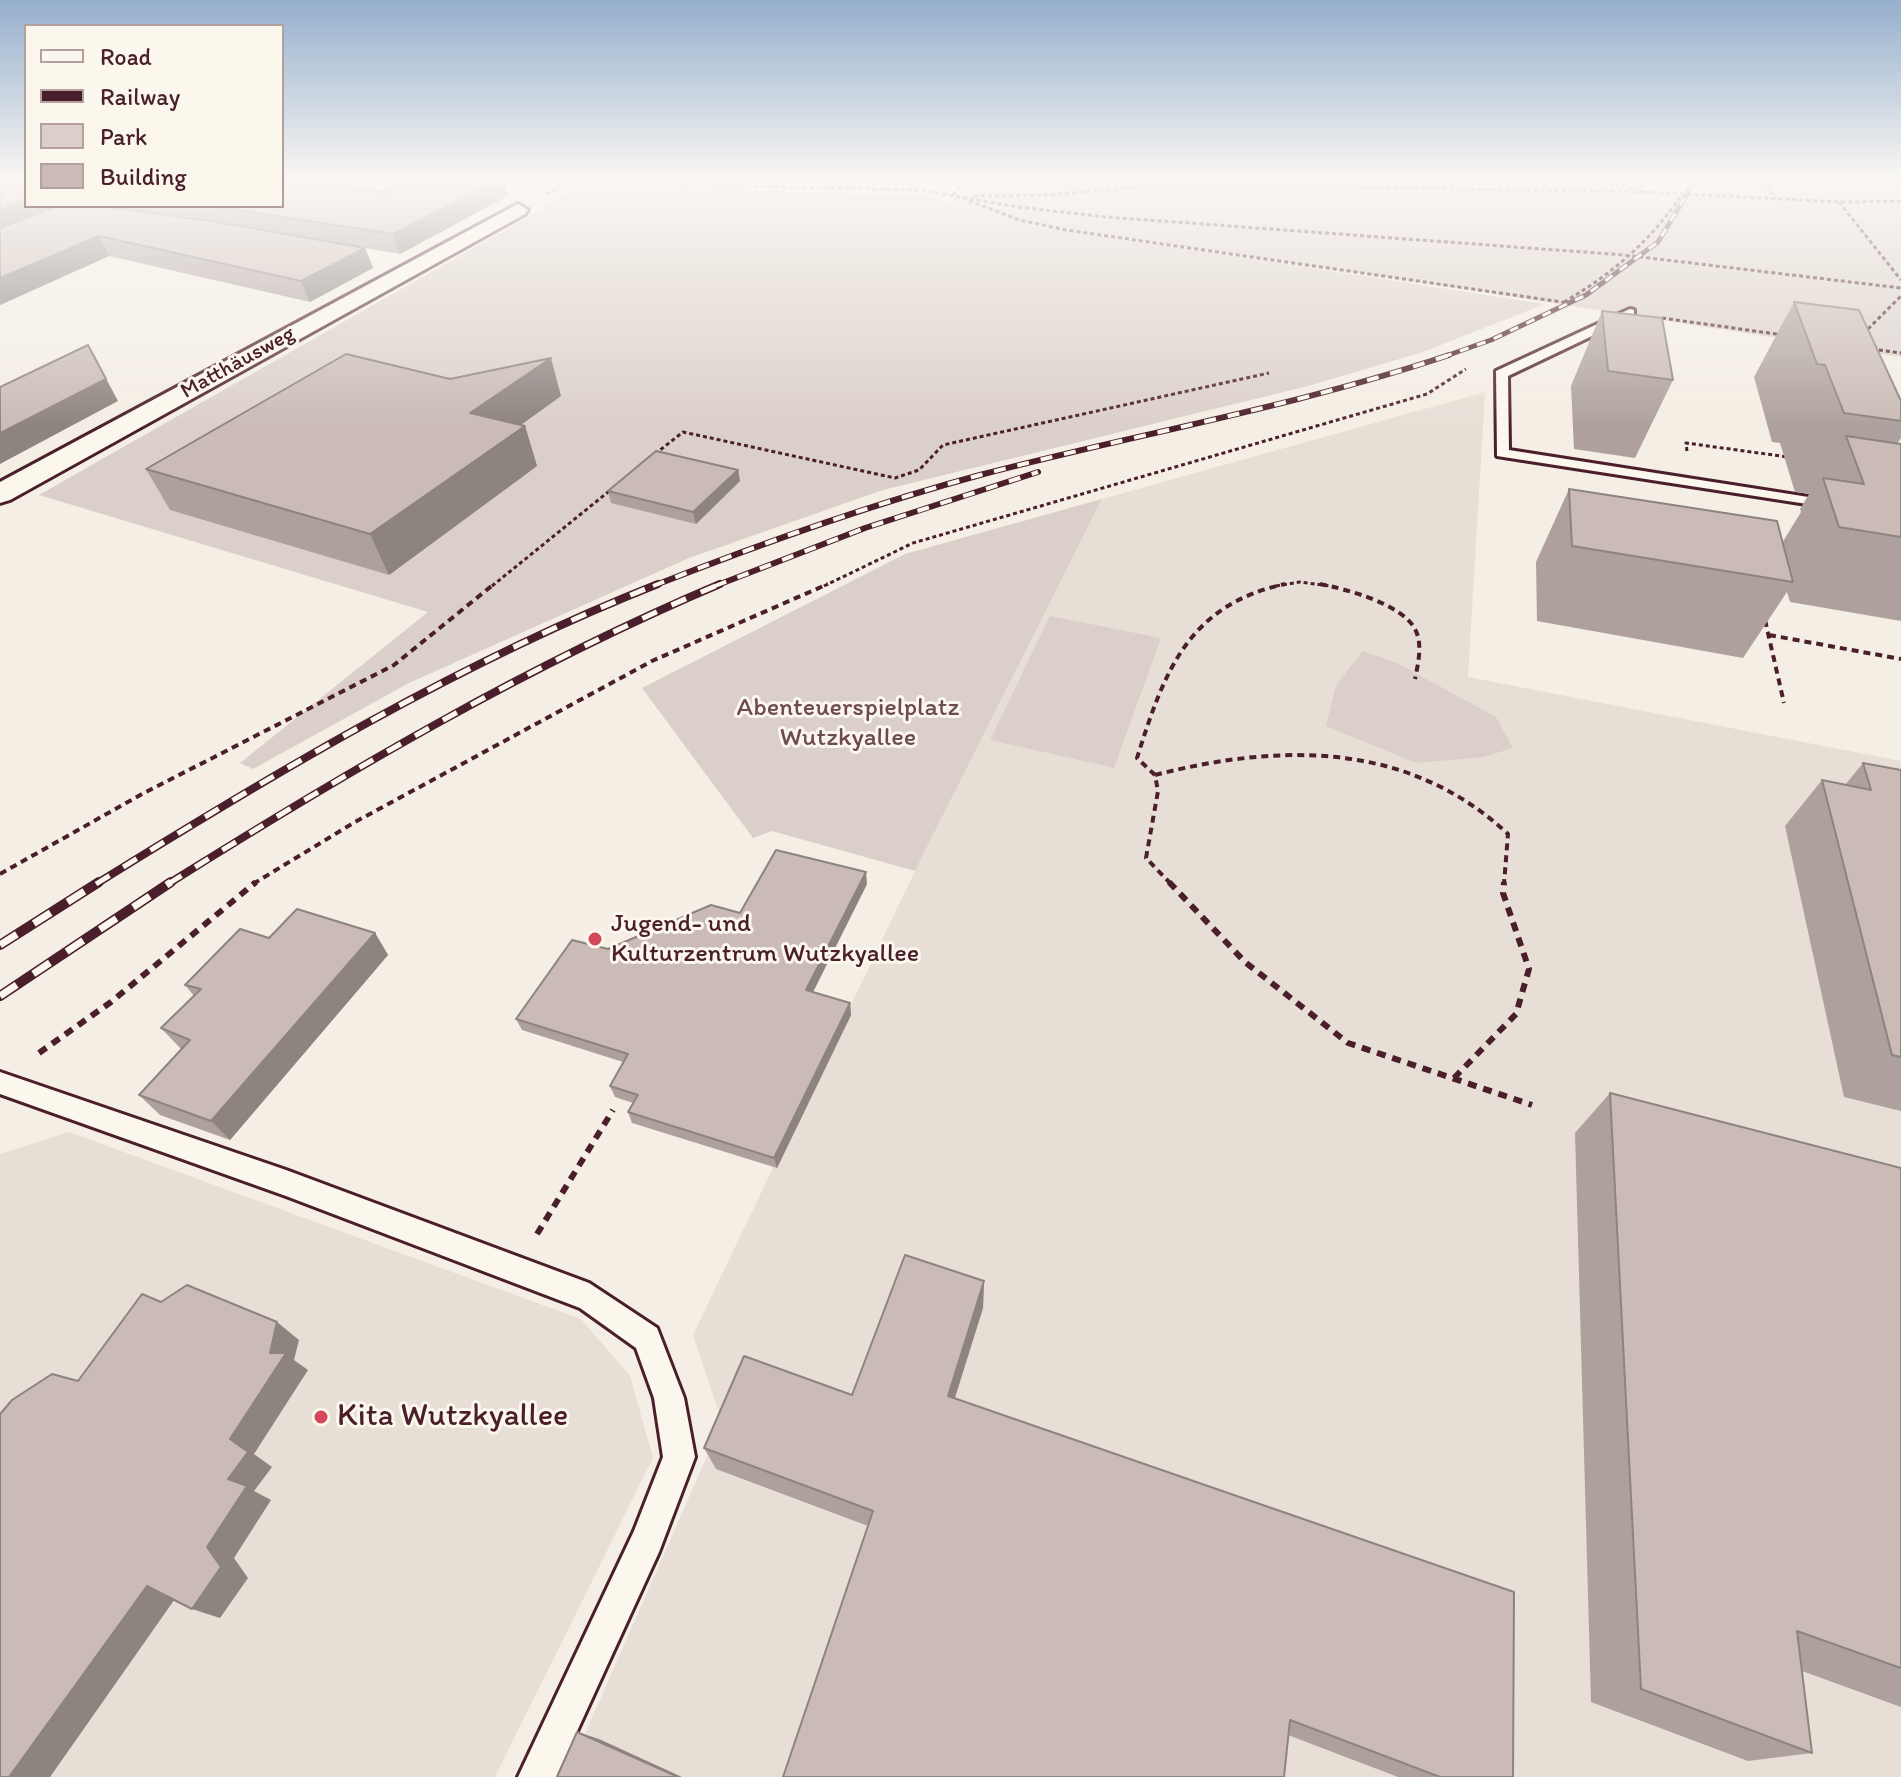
<!DOCTYPE html>
<html>
<head>
<meta charset="utf-8">
<style>
	body { margin:0 }
	#map { position:relative; width:1901px; height:1777px; overflow:hidden; background:#f4eee4; font-family:Itim,sans-serif }
	canvas { display:block }
	.legend { position:absolute; left:24px; top:24px; width:260px; height:184px; box-sizing:border-box; background:#fbf7ec; border:2px solid #b4a19f; margin:0; padding:10px 14px; list-style:none; font-size:24px; color:#4a1f2b }
	.legend li { display:flex; align-items:center; gap:16px; height:40px }
	.legend b { width:40px; border:2px solid #b4a19f }
</style>
</head>
<body>
<div id="map">
<canvas width="1901" height="1777"></canvas>
<ul class="legend">
<li><b style="height:10px;background:#fbf7ec"></b>Road</li>
<li><b style="height:10px;background:#4a1f2b"></b>Railway</li>
<li><b style="height:22px;background:#dbd0c9"></b>Park</li>
<li><b style="height:22px;background:#cabbb6"></b>Building</li>
</ul>
</div>
<script>
const g = document.querySelector('canvas').getContext('2d');
g.lineJoin = 'round';
function fill(path, color) {
  g.fillStyle = color;
  g.fill(path, 'evenodd');
}
function strokePath(path, color, width, dash) {
  g.strokeStyle = color;
  g.lineWidth = width;
  g.lineCap = dash ? 'butt' : 'round';
  g.setLineDash(dash || []);
  g.stroke(path);
}
function drawText(font, color, halo, rows, align = 'center') {
  g.font = font + ' Itim,sans-serif';
  g.lineWidth = 6;
  g.setLineDash([]);
  g.textBaseline = 'middle';
  g.strokeStyle = halo;
  g.fillStyle = color;
  for (const [text, x, y, turn = 0] of rows) {
    g.save();
    g.translate(x, y);
    g.rotate((+turn || 0) * Math.PI / 180);
    g.textAlign = isNaN(turn) ? turn : align;
    if (halo) g.strokeText(text, 0, 0);
    g.fillText(text, 0, 0);
    g.restore();
  }
}
fill(new Path2D(`
	M1485 392 1468 677 1901 761V1777H566L722 1422 693 1335 915 871 1102 499Z
	M69 1132 581 1319 630 1376 653 1458 495 1777H0V1154Z`), '#e7dfd6');
fill(new Path2D(`
	M980 179H1631L1647 193 1706 198 1713 179 1901 182V357C1605 312 1311 264 1015 222L1545 304 1423 352 1312 385 883 490 689 558 409 683 253 769 240 763 428 612 39 495 549 205 576 185 928 196 972 210 949 201Z
	M1102 499 915 871 772 831 753 838 642 688 905 554Z
	M1050 616 1161 638 1114 768 990 740Z
	M1363 651 1397 663 1496 717 1513 748 1484 757 1416 763 1326 726 1336 685Z`), '#dbd0c9');
const lane = new Path2D(`
	M1630 309 1634 310V316L1508 376 1509 450 1834 501 1842 506 1839 509 1497 456 1496 371Z
	M0 1072 286 1170 589 1283 657 1328 684 1398 695 1457 659 1552 556 1777H518L634 1531 663 1457 654 1398 636 1348 580 1308 286 1196 0 1094Z`);
const street = new Path2D(`
	M518 204 528 210 525 214 10 500 0 503V482Z`);
strokePath(lane, '#4a1f2b', 6);
strokePath(street, '#4a1f2b', 6);
strokePath(new Path2D(`
	M954 179 961 185
	M1595 179 1634 189
	M1637 179 1646 191
	M1764 179 1775 199
	M547 194 568 182 919 190 1018 207 1107 217 1624 255 1901 288
	M953 195 961 185 972 179
	M974 196 1048 195 1172 184 1647 192 1839 202 1901 201
	M969 201 1020 220 1066 230 1569 303
	M1839 202 1901 280
	M1564 302C1612 274 1651 241 1682 194
	M1662 318 1783 335
	M1863 334 1901 296
	M1872 349 1901 353
	M1687 451 1686 443 1788 457
	M655 454 683 432 895 478 919 470 943 445 1269 373
	M492 586 613 488
	M824 586 913 543 1427 394 1466 369
	M1276 586 1300 582 1330 586`), '#4a1f2b', 3, [4, 3]);
strokePath(new Path2D(`
	M1320 584C1346 589 1402 604 1415 629 1423 644 1418 664 1415 679
	M1765 620 1784 703
	M1769 635 1901 659
	M1155 775C1280 743 1408 741 1508 834L1504 884
	M0 874 142 794 394 665 494 584
	M253 884 355 822 652 661 828 584
	M1171 884 1146 858 1158 791 1155 775 1137 758C1164 672 1188 605 1285 584`), '#4a1f2b', 4, [7, 5]);
strokePath(new Path2D(`
	M1169 882 1245 962 1348 1043 1532 1105
	M39 1053 111 1002 256 882
	M1454 1078 1516 1014 1529 969 1503 893 1504 882
	M537 1234 613 1110`), '#4a1f2b', 6, [9, 7]);
fill(lane, '#fbf7ec');
fill(street, '#fbf7ec');
const railFar3 = new Path2D(`
	M1443 357 1491 340 1586 295 1658 242 1696 179`);
const railFar2 = new Path2D(`
	M653 586C760 544 869 505 980 475 1136 434 1295 407 1449 355
	M715 586 865 528 1038 472`);
const railFar1 = new Path2D(`
	M96 884C276 772 460 662 658 584
	M168 884C345 773 526 666 720 584`);
const rail = new Path2D(`
	M0 945 99 882
	M0 996 171 882`);
strokePath(railFar3, '#4a1f2b', 5);
strokePath(railFar2, '#4a1f2b', 6);
strokePath(railFar1, '#4a1f2b', 8);
strokePath(rail, '#4a1f2b', 10);
strokePath(railFar3, '#fbf7ec', 3, [9]);
strokePath(railFar2, '#fbf7ec', 4, [12]);
strokePath(railFar1, '#fbf7ec', 5, [16]);
strokePath(rail, '#fbf7ec', 7, [20]);
fill(new Path2D(`
	M0 179 26 206H282L385 192 508 196 400 254 365 248 373 268 310 302 109 256 0 305Z
	M1794 302 1901 401V438L1897 444H1901V621L1790 602 1787 592 1743 658 1537 621 1536 562 1569 489 1782 543 1801 512 1800 509 1809 494 1795 492 1780 443 1772 442 1754 377Z
	M1602 311 1673 380 1635 458 1574 449 1571 386Z
	M450 379 561 396 521 425 525 426 537 466 389 575 170 510 146 469Z
	M738 470 740 481 696 524 611 503 608 491Z
	M1863 763 1901 770V1111L1844 1097 1785 826 1822 780 1845 785Z
	M867 884 813 992 850 1003 851 1015 777 1168 632 1123 628 1112 633 1103 615 1097 610 1086 623 1062 522 1030 516 1019 608 949 740 913Z
	M375 933 388 955 230 1140 160 1115 139 1095 182 1050 161 1028 194 996 185 985 269 938Z
	M1610 1093 1901 1168V1707L1802 1671 1812 1753 1748 1761 1591 1702 1575 1133Z
	M984 1281 983 1308 955 1398 1513 1777H1398L1288 1735 868 1526 716 1469 704 1448 852 1395Z`), '#aea19d');
fill(new Path2D(`
	M499 179H503L508 196 400 254 393 234Z
	M26 199V206H66L0 234V210Z
	M99 236 109 256 0 305V278Z
	M365 248 373 268 310 302 301 281Z
	M88 345 118 401 0 464V433Z
	M551 358 561 396 483 452 470 413Z
	M525 426 537 466 389 575 370 534Z
	M738 470 740 481 696 524 693 512Z
	M866 872 867 884 808 1002 806 990Z
	M375 933 388 955 230 1140 211 1121Z
	M850 1003 851 1015 777 1168 774 1158Z
	M984 1281 983 1308 948 1419V1396Z
	M277 1322 299 1340 294 1360 308 1370 254 1454 272 1467 254 1491 271 1500 234 1558 248 1578 220 1618 192 1609 207 1547 228 1479 230 1439 270 1353Z
	M147 1586 177 1596 50 1777H9Z
	M577 1732 599 1739 682 1777H678Z`), '#8d837f');
const building = new Path2D(`
	M0 179H26V199L0 210Z
	M282 179H300L385 192 411 179H499L393 234 212 206H282Z
	M58 206H99L211 221 365 248 301 281 99 236 0 278V228Z
	M1794 302 1859 310 1901 401V421L1844 413 1825 365 1817 364Z
	M1602 311 1662 318 1673 380 1608 371Z
	M88 345 106 379 0 433V387Z
	M346 354 450 379 551 358 470 413 525 426 370 534 146 469Z
	M1846 436 1901 444V537L1839 527 1823 478 1864 484Z
	M656 451 738 470 693 512 608 491Z
	M1569 489 1777 521 1793 582 1572 546Z
	M1863 763 1901 770V1057L1892 1055 1822 780 1871 790Z
	M776 850 866 872 806 990 850 1003 774 1158 628 1112 638 1095 610 1086 628 1054 516 1019 572 940 608 949 711 905 740 913Z
	M297 909 375 933 211 1121 139 1095 190 1040 161 1028 201 989 185 985 240 929 269 938Z
	M1610 1093 1901 1168V1668L1797 1631 1812 1753 1641 1689Z
	M905 1255 984 1281 948 1396 1514 1592 1513 1777H1440L1290 1720 1284 1777H783L873 1511 704 1448 744 1356 852 1395Z
	M187 1285 277 1322 270 1353H286L230 1439 248 1452 228 1479 247 1486 207 1547 221 1567 192 1609 147 1586 9 1777H0V1414L12 1400 52 1374 78 1381 142 1294 161 1302Z
	M577 1732 678 1777H557Z`);
fill(building, '#cabbb6');
strokePath(building, '#8d837f', 2);
const sky = g.createLinearGradient(0, 0, 0, 428);
sky.addColorStop(0, '#95afcd');
sky.addColorStop(0.42, '#faf7f3');
sky.addColorStop(1, '#faf7f300');
g.fillStyle = sky;
g.fillRect(0, 0, 1901, 428);
for (const [x, y, r, color] of [
	[595,939,8,"#d1495b"],
	[321,1417,8,"#d1495b"]
]) {
  const dot = new Path2D();
  dot.arc(x, y, r, 0, 2 * Math.PI);
  g.fillStyle = color;
  g.fill(dot);
  strokePath(dot, '#fbf7ec', 3);
}
drawText('22px', '#4a1f2b', '#fbf7ec', [
	["Matthäusweg",238,363,-29]
]);
drawText('26px', '#6e4b52', '#fbf7ec', [
	["Abenteuerspielplatz",848,708],
	["Wutzkyallee",848,738]
]);
drawText('26px', '#4a1f2b', '#fbf7ec', [
	["Jugend- und",611,924],
	["Kulturzentrum Wutzkyallee",611,954]
], 'left');
drawText('32px', '#4a1f2b', '#fbf7ec', [
	["Kita Wutzkyallee",337,1417]
], 'left');
</script>
</body>
</html>
